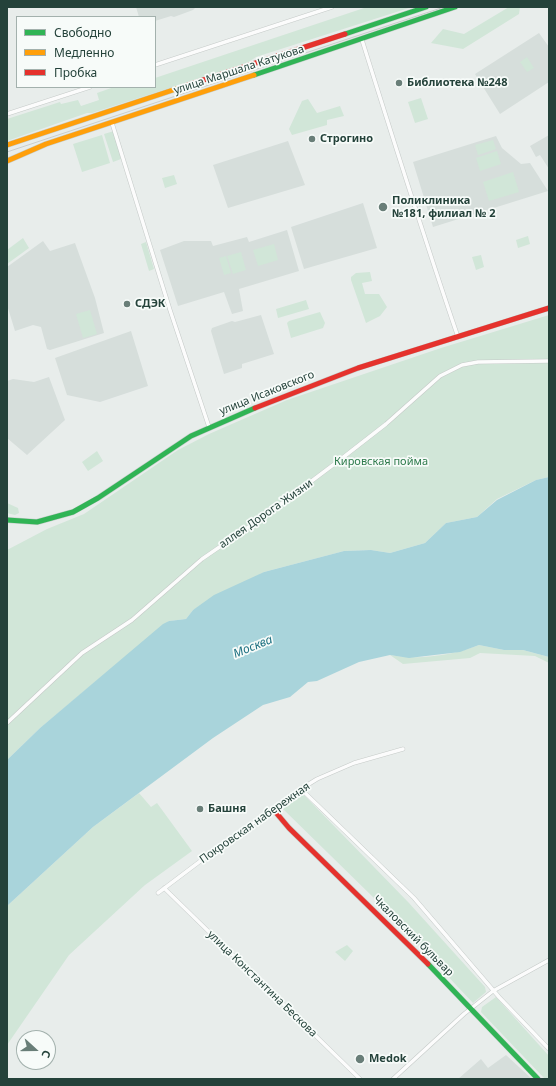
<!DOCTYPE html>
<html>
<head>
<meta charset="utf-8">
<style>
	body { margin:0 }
	#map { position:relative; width:556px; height:1086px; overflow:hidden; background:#e8edeb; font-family:"Noto Sans",sans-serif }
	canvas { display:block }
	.frame { position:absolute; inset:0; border:8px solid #24423a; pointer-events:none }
	.legend { position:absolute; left:16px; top:16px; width:140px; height:72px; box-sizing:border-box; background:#f7fbf9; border:1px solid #a3b1ad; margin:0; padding:5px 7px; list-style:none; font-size:12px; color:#24423a }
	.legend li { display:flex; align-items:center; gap:8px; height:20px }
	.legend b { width:20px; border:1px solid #a3b1ad }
	.north { position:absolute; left:16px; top:1030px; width:40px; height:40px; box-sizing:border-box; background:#f7fbf9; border:1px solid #a3b1ad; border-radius:50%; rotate:111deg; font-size:11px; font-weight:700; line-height:16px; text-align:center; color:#24423a }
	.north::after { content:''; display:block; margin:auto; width:14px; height:18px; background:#697e78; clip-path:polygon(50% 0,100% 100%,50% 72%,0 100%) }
</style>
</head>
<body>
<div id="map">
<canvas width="556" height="1086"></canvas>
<div class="frame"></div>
<ul class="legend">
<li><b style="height:5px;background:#30b455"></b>Свободно</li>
<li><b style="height:5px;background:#ff9f0a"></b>Медленно</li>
<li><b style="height:5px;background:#e5322d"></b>Пробка</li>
</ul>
<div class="north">С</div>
</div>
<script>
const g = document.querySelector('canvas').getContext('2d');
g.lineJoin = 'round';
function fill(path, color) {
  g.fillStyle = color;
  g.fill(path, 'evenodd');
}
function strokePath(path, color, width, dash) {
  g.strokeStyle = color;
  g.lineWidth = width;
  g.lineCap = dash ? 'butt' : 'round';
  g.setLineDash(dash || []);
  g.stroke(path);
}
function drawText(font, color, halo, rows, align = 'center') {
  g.font = font + ' "Noto Sans",sans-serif';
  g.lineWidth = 3.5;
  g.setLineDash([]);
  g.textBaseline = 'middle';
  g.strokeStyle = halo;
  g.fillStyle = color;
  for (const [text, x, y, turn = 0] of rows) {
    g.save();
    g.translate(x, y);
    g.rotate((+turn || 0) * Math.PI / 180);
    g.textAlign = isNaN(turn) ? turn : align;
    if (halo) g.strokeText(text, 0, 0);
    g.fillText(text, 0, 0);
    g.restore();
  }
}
fill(new Path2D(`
	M136 7H196L193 10 174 17 171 16 155 21V17H139Z
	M539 33 549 47V82L500 114 475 74Z
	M549 135V169L540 155 536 157 530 146Z
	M496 136 502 148 521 164 530 163 548 191 433 227 413 162Z
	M288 141 305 185 228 208 213 165Z
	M363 203 377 248 304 269 291 227Z
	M287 230 299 271 239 289 243 311 232 314 224 292 178 306 160 250 184 241H211L213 246 247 237 249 242Z
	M43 241 50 251 75 243 95 298 104 333 50 350 47 349 41 327 33 325 15 331 7 305V267Z
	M261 315 274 354 242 364V368L224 374 211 331 212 328 232 321 235 322Z
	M131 331 148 386 100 402 67 395 55 358Z
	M49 377 65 420 27 455 7 438V381L13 379 34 382Z
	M506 1055 532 1079H458L481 1059 488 1068Z`), '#d6dedb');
fill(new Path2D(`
	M367 7H412L256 57 247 63 92 113H87L7 141V119L60 102 61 104 78 100 81 106 99 100 97 93 114 87H155V78Z
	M509 7H520L519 14 463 49 431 43 443 29 464 34Z
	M527 57 534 68 527 72 520 62Z
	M421 98 428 119 415 123 408 102Z
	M308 99 317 113 340 106 344 116 327 120V125L292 135 289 129 302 101Z
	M114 131 121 159 113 162 104 134Z
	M102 135 110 163 82 172 73 144Z
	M493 140 496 149 478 155 475 145Z
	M497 151 501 164 480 171 476 158Z
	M513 172 519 192 489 201 483 182Z
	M174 175 177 184 165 188 162 178Z
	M528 236 530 244 518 248 516 240Z
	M23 238 29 248 7 264V250Z
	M146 242 154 269 149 271 141 244Z
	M274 244 278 260 258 266 253 250Z
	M241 252 246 270 233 274 227 256Z
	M481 255 484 267 476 270 472 257Z
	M226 256 231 273 224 275 219 258Z
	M370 272 372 281 362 283 365 294H379L387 307 380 316 366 323 351 280V277L356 273Z
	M306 300 309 309 278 318 276 309Z
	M90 310 97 334 83 338 76 314Z
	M320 312 325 323 323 328 291 338 287 323 289 321Z
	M549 315V477L536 480 497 499 477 517 446 523 425 543 390 553 371 550 344 551 264 572 193 610 186 619 169 621 40 728 7 760V550L47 529 84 514 178 450 209 434 287 400 441 348Z
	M97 451 103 461 88 471 82 462Z
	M7 503 18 508 19 513 15 515 7 513Z
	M479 645 504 650H523L549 657V663L535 656 480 653 470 658 403 664 390 655C419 660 451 656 479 645Z
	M139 793 151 807 157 803 192 851 145 885 69 955 7 1045V906L93 827Z
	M302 793 409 903 485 987 486 992 473 1003 375 899 283 809Z
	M347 945 353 951 345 961 335 952Z
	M496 997 549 1056V1079H545L481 1012 482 1007Z`), '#d1e6d8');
fill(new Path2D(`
	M549 477V657L523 650H504L479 645 460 652 409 658 390 655 359 662 317 681 308 682 290 697 263 705 213 738 93 827 7 906V760L40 728 163 624 169 621 186 619 193 610 214 595 264 572 344 551 371 550 390 553 425 543 446 523 477 517 497 500 536 480Z`), '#a9d4db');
const street = new Path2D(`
	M362 40C393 139 424 238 458 337
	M155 65 332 7
	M7 114 90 87
	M112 123 170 310 209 427
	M7 723 82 653 132 620 202 559 269 513 341 459 386 424 440 376 462 365 478 362 549 361
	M301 789 414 898 499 997 549 1049
	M164 888 360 1079
	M158 893 211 853 301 789 317 779 354 763 403 749
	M393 1079 464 1014 493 991 549 960`);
const fast = new Path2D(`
	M345 34 426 7
	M254 75 455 7
	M7 520 37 522 73 512 98 498 191 436 255 408
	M428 964 538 1079`);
const slow = new Path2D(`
	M7 145 188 85
	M7 161 46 144 254 75`);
const jam = new Path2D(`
	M188 85 345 34
	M255 408 358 368 549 308
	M273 809 289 828 428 964`);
strokePath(street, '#c5cac8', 4.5);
strokePath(fast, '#c3cbc8', 6);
strokePath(slow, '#c3cbc8', 6);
strokePath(jam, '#c3cbc8', 6);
strokePath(street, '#fcfcfc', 3.5);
strokePath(fast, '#30b455', 5);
strokePath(slow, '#ff9f0a', 5);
strokePath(jam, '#e5322d', 5);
strokePath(new Path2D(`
	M7 152 444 7`), '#c9cdcc', 1);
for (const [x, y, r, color] of [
	[399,83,4,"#697e78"],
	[312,139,4,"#697e78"],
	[383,207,5,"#697e78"],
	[127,304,4,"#697e78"],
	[200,809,4,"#697e78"],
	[360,1059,5,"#697e78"]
]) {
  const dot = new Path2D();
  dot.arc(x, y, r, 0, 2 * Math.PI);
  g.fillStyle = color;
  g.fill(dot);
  strokePath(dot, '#f7fbf9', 1.5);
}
drawText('11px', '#24423a', '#f7fbf9', [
	["улица Маршала Катукова",239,70,-18],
	["улица Исаковского",267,393,-22],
	["аллея Дорога Жизни",266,514,-35],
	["Покровская набережная",255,823,-35],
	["Чкаловский бульвар",413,936,45],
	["улица Константина Бескова",262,984,44]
]);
drawText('bold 11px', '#24423a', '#f7fbf9', [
	["Библиотека №248",407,83],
	["Строгино",320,139],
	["Поликлиника",392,201],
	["№181, филиал № 2",392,214],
	["СДЭК",135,304],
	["Башня",208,809],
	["Medok",369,1059]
], 'left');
drawText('11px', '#2d7a4b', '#f7fbf9', [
	["Кировская пойма",381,462]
]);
drawText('italic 12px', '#1c6f80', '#f7fbf9', [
	["Москва",253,647,-22]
]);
</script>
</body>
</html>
